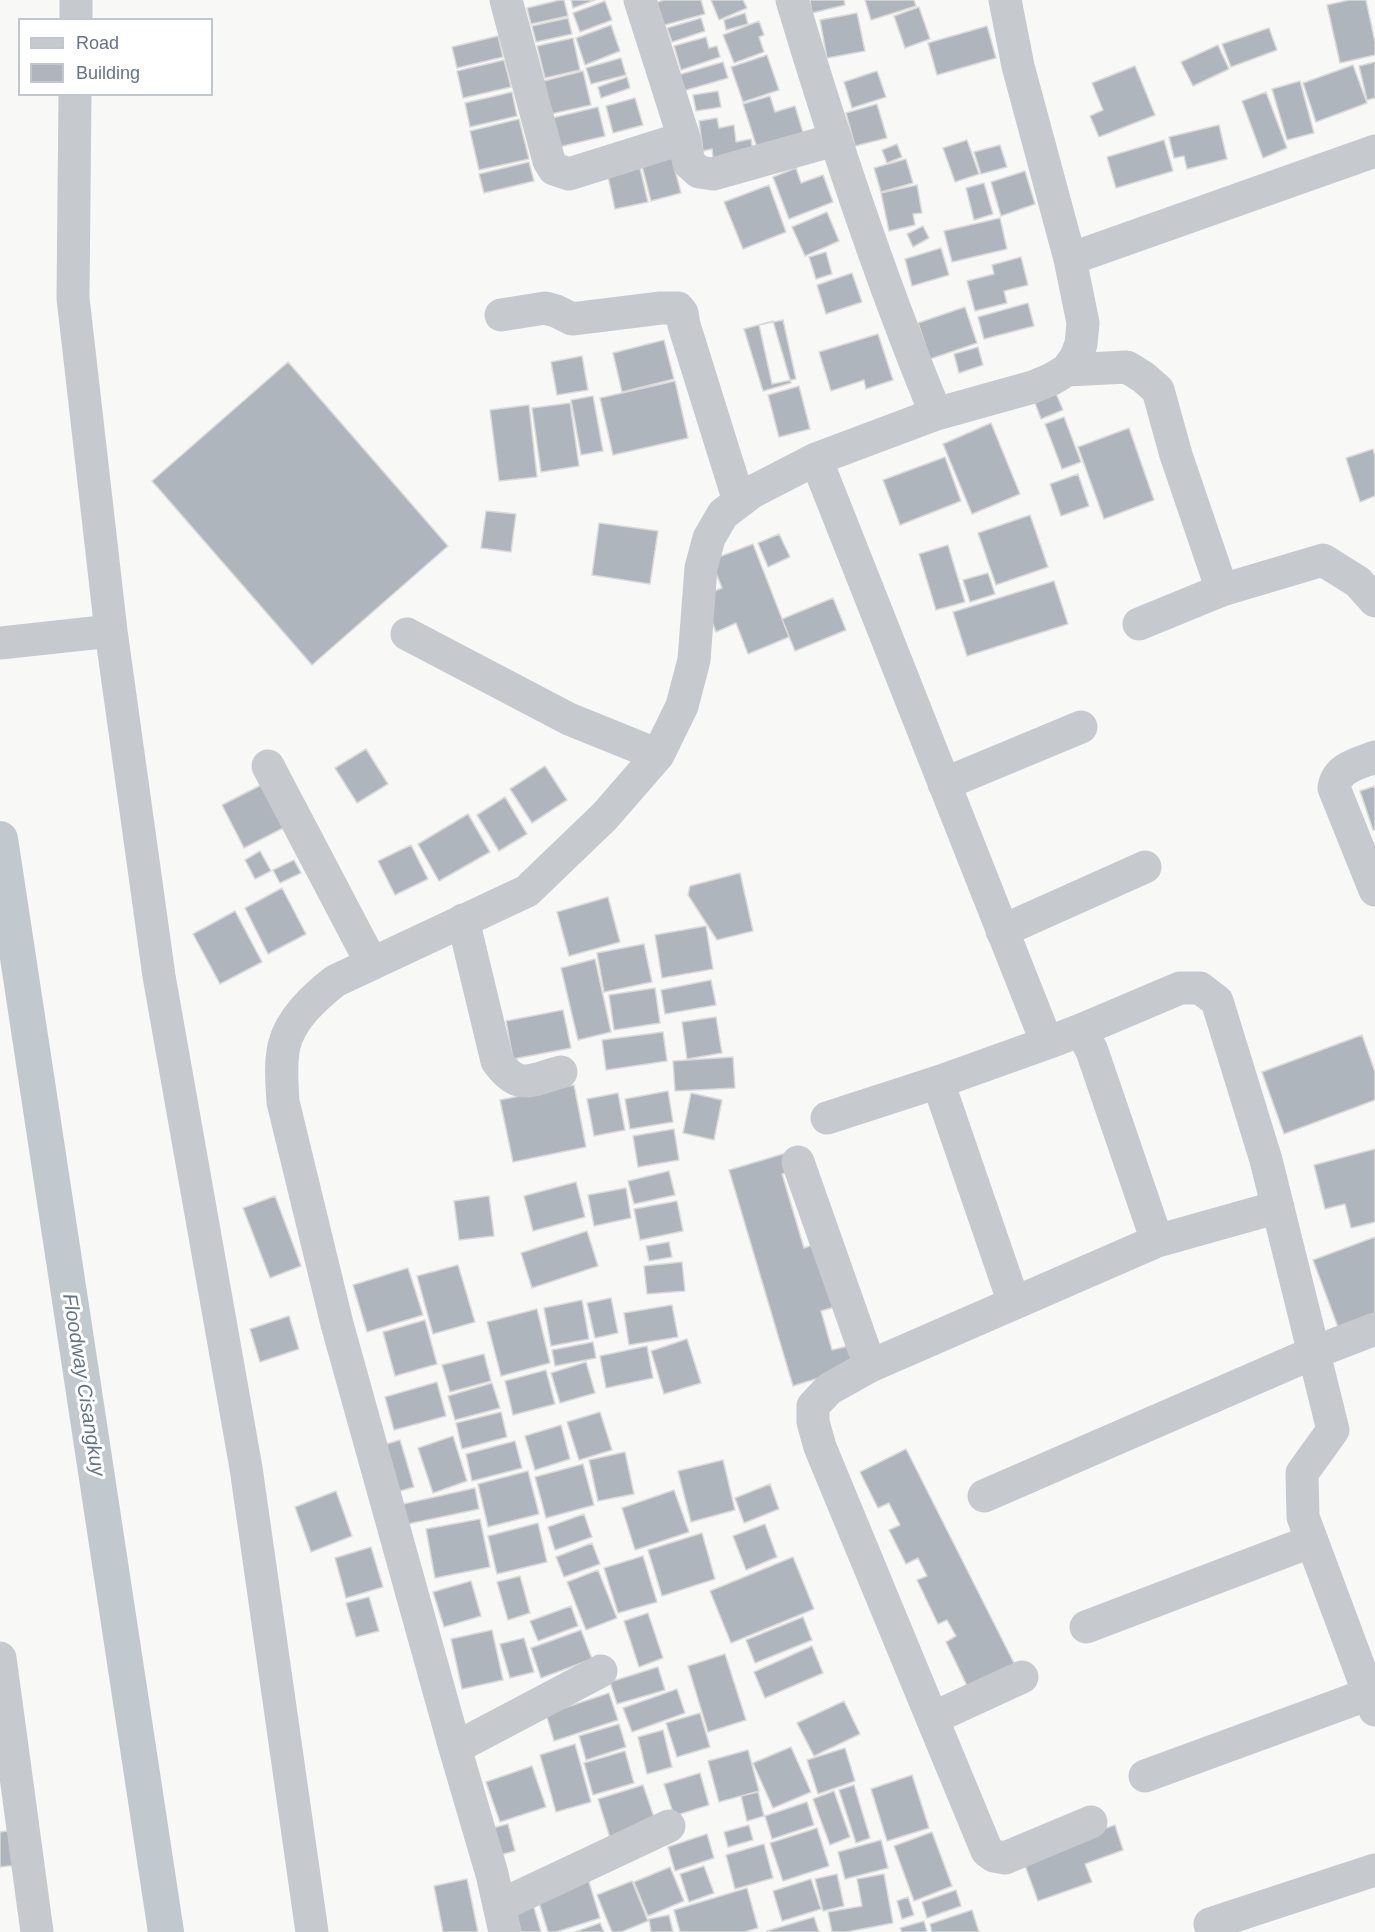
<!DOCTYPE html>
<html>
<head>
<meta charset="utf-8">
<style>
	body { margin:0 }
	#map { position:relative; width:1375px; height:1932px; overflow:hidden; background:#f8f8f6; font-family:Helvetica,sans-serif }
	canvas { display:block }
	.legend { position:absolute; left:18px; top:18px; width:195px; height:78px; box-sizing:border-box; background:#fff; border:2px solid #c2c7cf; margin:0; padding:8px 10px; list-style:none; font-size:18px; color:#667388 }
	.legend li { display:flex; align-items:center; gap:12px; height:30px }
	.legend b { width:30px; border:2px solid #c2c7cf }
</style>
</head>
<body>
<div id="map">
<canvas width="1375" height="1932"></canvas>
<ul class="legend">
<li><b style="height:8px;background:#c6c9cd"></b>Road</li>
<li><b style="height:16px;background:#afb5bd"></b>Building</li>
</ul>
</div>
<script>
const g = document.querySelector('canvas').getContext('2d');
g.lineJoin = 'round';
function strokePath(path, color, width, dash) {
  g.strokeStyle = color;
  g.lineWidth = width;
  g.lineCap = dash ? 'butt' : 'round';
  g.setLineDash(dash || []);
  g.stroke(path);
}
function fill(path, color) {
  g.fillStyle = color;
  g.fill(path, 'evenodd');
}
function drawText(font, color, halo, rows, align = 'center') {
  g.font = font + ' Helvetica,sans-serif';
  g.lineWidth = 6;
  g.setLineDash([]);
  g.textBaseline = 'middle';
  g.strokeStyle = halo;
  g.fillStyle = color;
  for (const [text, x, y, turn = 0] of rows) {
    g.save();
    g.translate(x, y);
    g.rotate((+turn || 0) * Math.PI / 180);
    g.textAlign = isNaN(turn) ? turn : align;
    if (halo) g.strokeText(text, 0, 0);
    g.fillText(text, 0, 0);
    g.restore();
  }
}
strokePath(new Path2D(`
	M0 839 166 1932`), '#c1c9cf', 36);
const building = new Path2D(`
	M560 0H564L568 16 531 24 527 8Z
	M571 0H595L573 8Z
	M664 0H701L705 14 661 26 655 3Z
	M711 0H743L747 8 719 20Z
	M810 0H844L845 5 812 13Z
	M865 0H914L916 6 871 20Z
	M1349 0H1366L1375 42V55L1340 63 1327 5Z
	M605 1 612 20 580 32 573 13Z
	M919 7 930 39 905 48 894 16Z
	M745 13 748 24 726 30 724 20Z
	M857 13 865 51 827 58 820 20Z
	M568 18 572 34 536 42 532 26Z
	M701 18 705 31 672 42 667 28Z
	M759 21 764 35 759 37 764 52 734 63 723 35Z
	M611 25 620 51 585 65 576 38Z
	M987 26 996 58 937 75 928 43Z
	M1269 28 1277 50 1231 67 1222 44Z
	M498 36 503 57 457 68 452 47Z
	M706 37 709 48 717 46 720 57 681 70 674 46Z
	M573 38 580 70 545 78 537 46Z
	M1218 45 1229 69 1193 86 1181 62Z
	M767 55 779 90 743 102 731 67Z
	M621 58 626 75 591 84 586 68Z
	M504 60 511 87 463 98 457 71Z
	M723 62 728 78 683 91 678 75Z
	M1375 62V98L1367 100 1359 66Z
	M1353 65 1367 103 1316 122 1303 83Z
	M1135 66 1155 115 1099 137 1090 116 1103 110 1092 83Z
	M583 71 591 105 551 114 544 81Z
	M877 71 886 97 852 108 844 82Z
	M627 77 630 88 601 98 598 87Z
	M1300 81 1314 133 1287 140 1272 89Z
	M718 91 721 107 696 111 693 95Z
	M512 92 517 116 470 127 465 103Z
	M1266 92 1287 148 1263 158 1242 101Z
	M770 96 775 112 795 106 805 139 759 154 743 104Z
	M635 98 643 125 613 133 606 106Z
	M877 104 887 138 855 146 846 113Z
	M598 107 605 136 559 147 552 118Z
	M717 118 719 128 734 125 736 142 751 139 754 157 714 164 712 149 703 151 699 121Z
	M519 119 529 159 479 170 470 131Z
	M1219 125 1227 159 1187 169 1184 156 1174 158 1169 137Z
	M967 140 979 174 955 182 943 148Z
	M1164 140 1173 171 1116 188 1107 157Z
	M897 144 902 157 887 163 882 150Z
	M1000 145 1007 167 981 174 974 152Z
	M670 151 681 193 651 201 640 158Z
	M906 159 913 183 881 192 874 168Z
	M638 160 648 202 615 209 606 167Z
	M529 162 534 181 484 193 479 174Z
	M796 168 801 183 823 175 833 202 789 219 773 177Z
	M1025 171 1035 204 1001 216 991 182Z
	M984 183 993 214 974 220 966 188Z
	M769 185 786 232 743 249 724 202Z
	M917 185 922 213 913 214 915 225 889 231 881 193Z
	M827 212 839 241 805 256 792 227Z
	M1000 218 1007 249 952 262 944 231Z
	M923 226 929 238 913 247 907 234Z
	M941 248 949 275 912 286 905 259Z
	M826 252 832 274 816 279 809 257Z
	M1021 257 1028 285 1004 291 1007 303 975 311 967 281 994 274 992 265Z
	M852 273 862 302 826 314 817 285Z
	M1028 303 1034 326 984 339 978 317Z
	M965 307 977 343 930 359 918 323Z
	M783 320 796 379 772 384 759 325Z
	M773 321 791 383 763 391 744 329Z
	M878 334 893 380 866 389 864 380 831 391 819 352Z
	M664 340 674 379 622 392 613 353Z
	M978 347 983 365 959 373 954 354Z
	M582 356 588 390 557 395 551 362Z
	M288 362 448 546 312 665 152 481Z
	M675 381 688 438 613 455 600 398Z
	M1052 384 1063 410 1041 419 1031 392Z
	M799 386 810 429 779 437 768 395Z
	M593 396 603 451 581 455 571 400Z
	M570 403 579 466 541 472 532 408Z
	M529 405 537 477 499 481 490 410Z
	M1064 417 1081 462 1062 469 1045 424Z
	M991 423 1020 494 972 514 943 444Z
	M1129 428 1154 500 1104 519 1078 447Z
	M1373 449 1375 456V496L1360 502 1346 458Z
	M945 457 961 501 900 525 883 480Z
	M1078 474 1089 506 1061 516 1050 484Z
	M486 511 516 514 511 552 481 548Z
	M1030 515 1048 567 996 585 978 533Z
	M599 523 658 531 650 584 592 575Z
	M779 534 790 557 768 567 758 543Z
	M753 544 789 637 748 654 736 623 716 632 702 596 722 588 711 560Z
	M948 545 965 602 936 610 919 554Z
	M988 573 995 594 970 602 963 580Z
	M1054 581 1068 624 967 656 953 612Z
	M833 598 846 630 795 651 782 619Z
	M366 749 388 784 357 803 335 768Z
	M545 766 567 800 532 823 510 789Z
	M269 781 291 824 244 848 222 805Z
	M1375 786V830H1373L1360 791Z
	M505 797 527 834 499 851 477 815Z
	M468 814 490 852 439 881 418 844Z
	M411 845 428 879 395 895 378 861Z
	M260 851 271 871 255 879 245 860Z
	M294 860 301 873 280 883 273 870Z
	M740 873 753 931 717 940 688 895 690 886Z
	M282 888 306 934 268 954 245 908Z
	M608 897 620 942 569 956 557 912Z
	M235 911 262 962 220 984 193 934Z
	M706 926 713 969 662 978 655 935Z
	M644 944 652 982 604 992 597 953Z
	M595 959 611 1032 578 1040 561 968Z
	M711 980 716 1005 665 1014 661 990Z
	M655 988 660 1023 614 1030 609 995Z
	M563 1010 571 1048 513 1059 506 1021Z
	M716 1017 722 1053 687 1059 682 1022Z
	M663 1032 667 1061 606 1070 602 1040Z
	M1362 1035 1375 1072V1100L1284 1134 1262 1072Z
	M733 1057 735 1088 675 1091 673 1061Z
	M574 1085 586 1147 513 1162 500 1100Z
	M668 1091 673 1122 630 1129 625 1099Z
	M618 1093 625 1130 594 1136 587 1099Z
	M691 1093 722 1100 714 1140 683 1133Z
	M674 1129 679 1160 638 1167 633 1136Z
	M1375 1149V1222L1351 1228 1345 1204 1325 1209 1314 1165Z
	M793 1151 798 1169 782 1174 804 1248 819 1243 838 1306 821 1311 832 1350 848 1346 854 1367 793 1386 729 1170Z
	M669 1171 675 1195 634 1204 628 1181Z
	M576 1182 585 1217 533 1231 524 1196Z
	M626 1188 631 1218 594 1226 588 1195Z
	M275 1196 301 1266 270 1278 243 1208Z
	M489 1196 494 1236 459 1240 454 1201Z
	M677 1201 683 1231 640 1240 634 1209Z
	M587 1231 598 1266 532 1288 521 1253Z
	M1375 1237V1313L1338 1327 1313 1260Z
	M669 1242 672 1257 649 1261 646 1246Z
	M682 1262 685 1291 647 1294 644 1266Z
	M458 1265 475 1322 433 1334 417 1276Z
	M408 1268 423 1315 367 1332 353 1285Z
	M611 1298 618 1333 595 1338 587 1303Z
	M582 1300 589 1339 551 1346 544 1308Z
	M672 1305 678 1337 629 1345 624 1313Z
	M537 1309 550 1363 501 1376 487 1322Z
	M289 1316 299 1349 260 1362 250 1329Z
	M425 1320 437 1364 395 1376 383 1332Z
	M687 1339 701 1383 664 1394 651 1351Z
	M593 1342 596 1358 555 1366 552 1350Z
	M647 1346 653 1378 606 1388 600 1356Z
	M484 1354 491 1381 450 1392 442 1365Z
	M586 1362 595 1393 560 1403 551 1373Z
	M546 1370 555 1404 513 1415 505 1381Z
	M437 1382 446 1416 394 1430 385 1397Z
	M492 1383 500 1408 455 1420 448 1396Z
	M501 1412 507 1437 462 1449 456 1423Z
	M600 1412 612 1450 579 1460 567 1422Z
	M561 1425 570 1459 535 1470 525 1436Z
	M453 1436 467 1481 433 1493 418 1448Z
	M400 1440 414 1487 393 1493 380 1446Z
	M515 1441 522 1468 472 1481 466 1454Z
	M906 1449 1019 1673 972 1696 946 1642 956 1636 947 1620 938 1624 917 1580 927 1576 918 1558 906 1564 889 1530 900 1525 889 1503 878 1508 860 1472Z
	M625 1452 634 1494 598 1501 589 1460Z
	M723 1460 735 1510 691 1522 678 1471Z
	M583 1464 594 1505 546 1518 535 1477Z
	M528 1471 539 1514 488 1527 478 1484Z
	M770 1484 779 1509 744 1523 735 1498Z
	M475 1488 479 1509 403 1525 399 1505Z
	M674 1490 689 1532 635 1550 622 1508Z
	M336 1491 352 1536 311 1552 295 1507Z
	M584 1514 592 1537 555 1550 548 1527Z
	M480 1519 490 1567 435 1578 426 1529Z
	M538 1523 547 1562 497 1574 488 1536Z
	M765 1524 777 1557 746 1570 733 1536Z
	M702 1533 715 1579 662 1596 648 1550Z
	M592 1543 600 1564 564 1577 556 1557Z
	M371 1547 383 1587 346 1598 335 1558Z
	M643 1556 657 1602 618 1613 604 1568Z
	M793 1557 814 1609 731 1643 710 1591Z
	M598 1570 617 1618 586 1630 567 1582Z
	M520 1576 530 1613 508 1620 497 1582Z
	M471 1581 481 1616 444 1627 433 1592Z
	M369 1597 379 1631 356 1637 346 1603Z
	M571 1606 578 1626 538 1641 530 1621Z
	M648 1613 663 1658 639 1667 624 1621Z
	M803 1617 812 1640 755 1663 746 1640Z
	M492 1630 503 1680 462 1689 451 1639Z
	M581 1630 592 1659 541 1678 531 1648Z
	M524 1638 534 1672 510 1678 500 1644Z
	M812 1646 823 1673 765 1698 754 1672Z
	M725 1654 746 1720 708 1732 688 1666Z
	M658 1667 665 1690 617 1704 610 1682Z
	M677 1689 685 1713 632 1732 623 1708Z
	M609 1693 618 1720 554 1741 546 1714Z
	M844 1701 860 1734 814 1756 797 1723Z
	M700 1713 710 1747 677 1757 666 1723Z
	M619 1724 626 1747 586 1760 579 1736Z
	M663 1730 672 1767 647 1774 638 1737Z
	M575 1744 591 1802 556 1812 540 1755Z
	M791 1747 811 1792 773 1808 753 1763Z
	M845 1748 855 1781 818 1794 807 1760Z
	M748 1750 759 1791 719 1802 708 1761Z
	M625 1751 634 1783 593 1795 584 1763Z
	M532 1766 546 1807 500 1822 486 1782Z
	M700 1773 709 1805 674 1816 664 1784Z
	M912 1775 929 1828 887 1841 871 1789Z
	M643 1785 657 1826 611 1841 598 1799Z
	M854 1785 870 1838 856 1843 839 1790Z
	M834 1791 850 1837 830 1845 813 1799Z
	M758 1792 764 1816 747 1821 741 1796Z
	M807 1802 814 1825 772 1839 765 1816Z
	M508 1824 515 1851 492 1857 485 1830Z
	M749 1825 753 1840 728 1847 724 1832Z
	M1115 1825 1123 1850 1085 1864 1092 1882 1038 1901 1022 1857Z
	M817 1828 829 1866 783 1881 770 1843Z
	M14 1830 17 1865 0 1867V1832Z
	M932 1832 952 1886 914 1901 894 1846Z
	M707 1834 714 1858 675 1871 668 1847Z
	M881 1840 888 1868 845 1879 838 1852Z
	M764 1844 773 1878 735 1889 726 1855Z
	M704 1866 714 1893 689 1902 680 1874Z
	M670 1867 684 1901 648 1916 634 1882Z
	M837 1874 844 1906 823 1911 815 1879Z
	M884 1874 893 1923 846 1932H832L828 1912 862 1906 857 1879Z
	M467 1879 478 1932H443L434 1886Z
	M588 1879 600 1918 556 1932H548L537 1896Z
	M811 1879 821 1909 782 1921 773 1891Z
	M632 1881 648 1921 621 1932H612L597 1895Z
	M747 1888 758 1928 744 1932H680L674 1910Z
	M956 1890 961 1906 927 1918 922 1902Z
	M908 1897 914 1915 902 1919 897 1901Z
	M532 1901 541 1932H513L506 1909Z
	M972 1910 979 1932H932L930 1924Z
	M669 1915 673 1932H651L649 1919Z
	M814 1917 819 1932H768L767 1931Z
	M924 1921 927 1932H902L900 1928Z
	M600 1923 604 1932H575Z`);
fill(building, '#afb5bd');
strokePath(building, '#dadad8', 1.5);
strokePath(new Path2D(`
	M506 0 549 161 554 169 569 174 684 138
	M640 0 684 138 689 163 699 172 713 174 834 140
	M792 0C834 140 880 279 936 414
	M76 20V0
	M75 94 73 298 111 631 159 976 246 1468 312 1932
	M1070 259 1375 151
	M501 315 545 308 556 311 572 319 661 308H678L682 313 684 325 739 501
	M1067 370 1127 367 1143 377 1158 390 1176 455 1222 590 1139 624
	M816 459 1047 1043 1081 1030 1092 1051 1157 1241
	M1222 590 1323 560 1358 582 1375 601
	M407 634 569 719 658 755
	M0 643 111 631
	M1375 757C1358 764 1337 767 1334 788L1375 890
	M268 766 372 964
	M944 784 1081 727
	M463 920 497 1061C519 1092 530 1080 561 1072
	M1002 931 1145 867
	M1081 1030 1180 988H1200L1217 1001 1266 1160 1333 1430 1302 1473 1303 1517 1375 1710
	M938 1082 1014 1303
	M827 1118 938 1082 1047 1043
	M798 1162 870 1366
	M984 1496 1313 1353 1375 1329
	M1086 1627 1312 1541
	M0 1658 37 1932
	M933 1718 1022 1677
	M455 1748 601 1671
	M1145 1776 1369 1694
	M1091 1822 1005 1858 994 1856 987 1851 820 1447 813 1422V1406L829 1389 870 1366 1157 1241 1278 1207
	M499 1906 669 1826
	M1210 1924 1375 1870
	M505 1932 492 1874 455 1748 337 1324 283 1102C282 1084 280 1064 284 1046 290 1019 315 997 335 981L527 891 605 816 658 755 682 706 694 660 701 568 709 538 723 514 752 492 816 459 936 414 1033 387 1052 379 1067 370 1076 357 1081 344 1083 323 1070 259 1018 66 1005 0`), '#c6c9cd', 33);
drawText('italic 20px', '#637483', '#fff', [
	["Floodway Cisangkuy",83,1385,81]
]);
</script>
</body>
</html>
